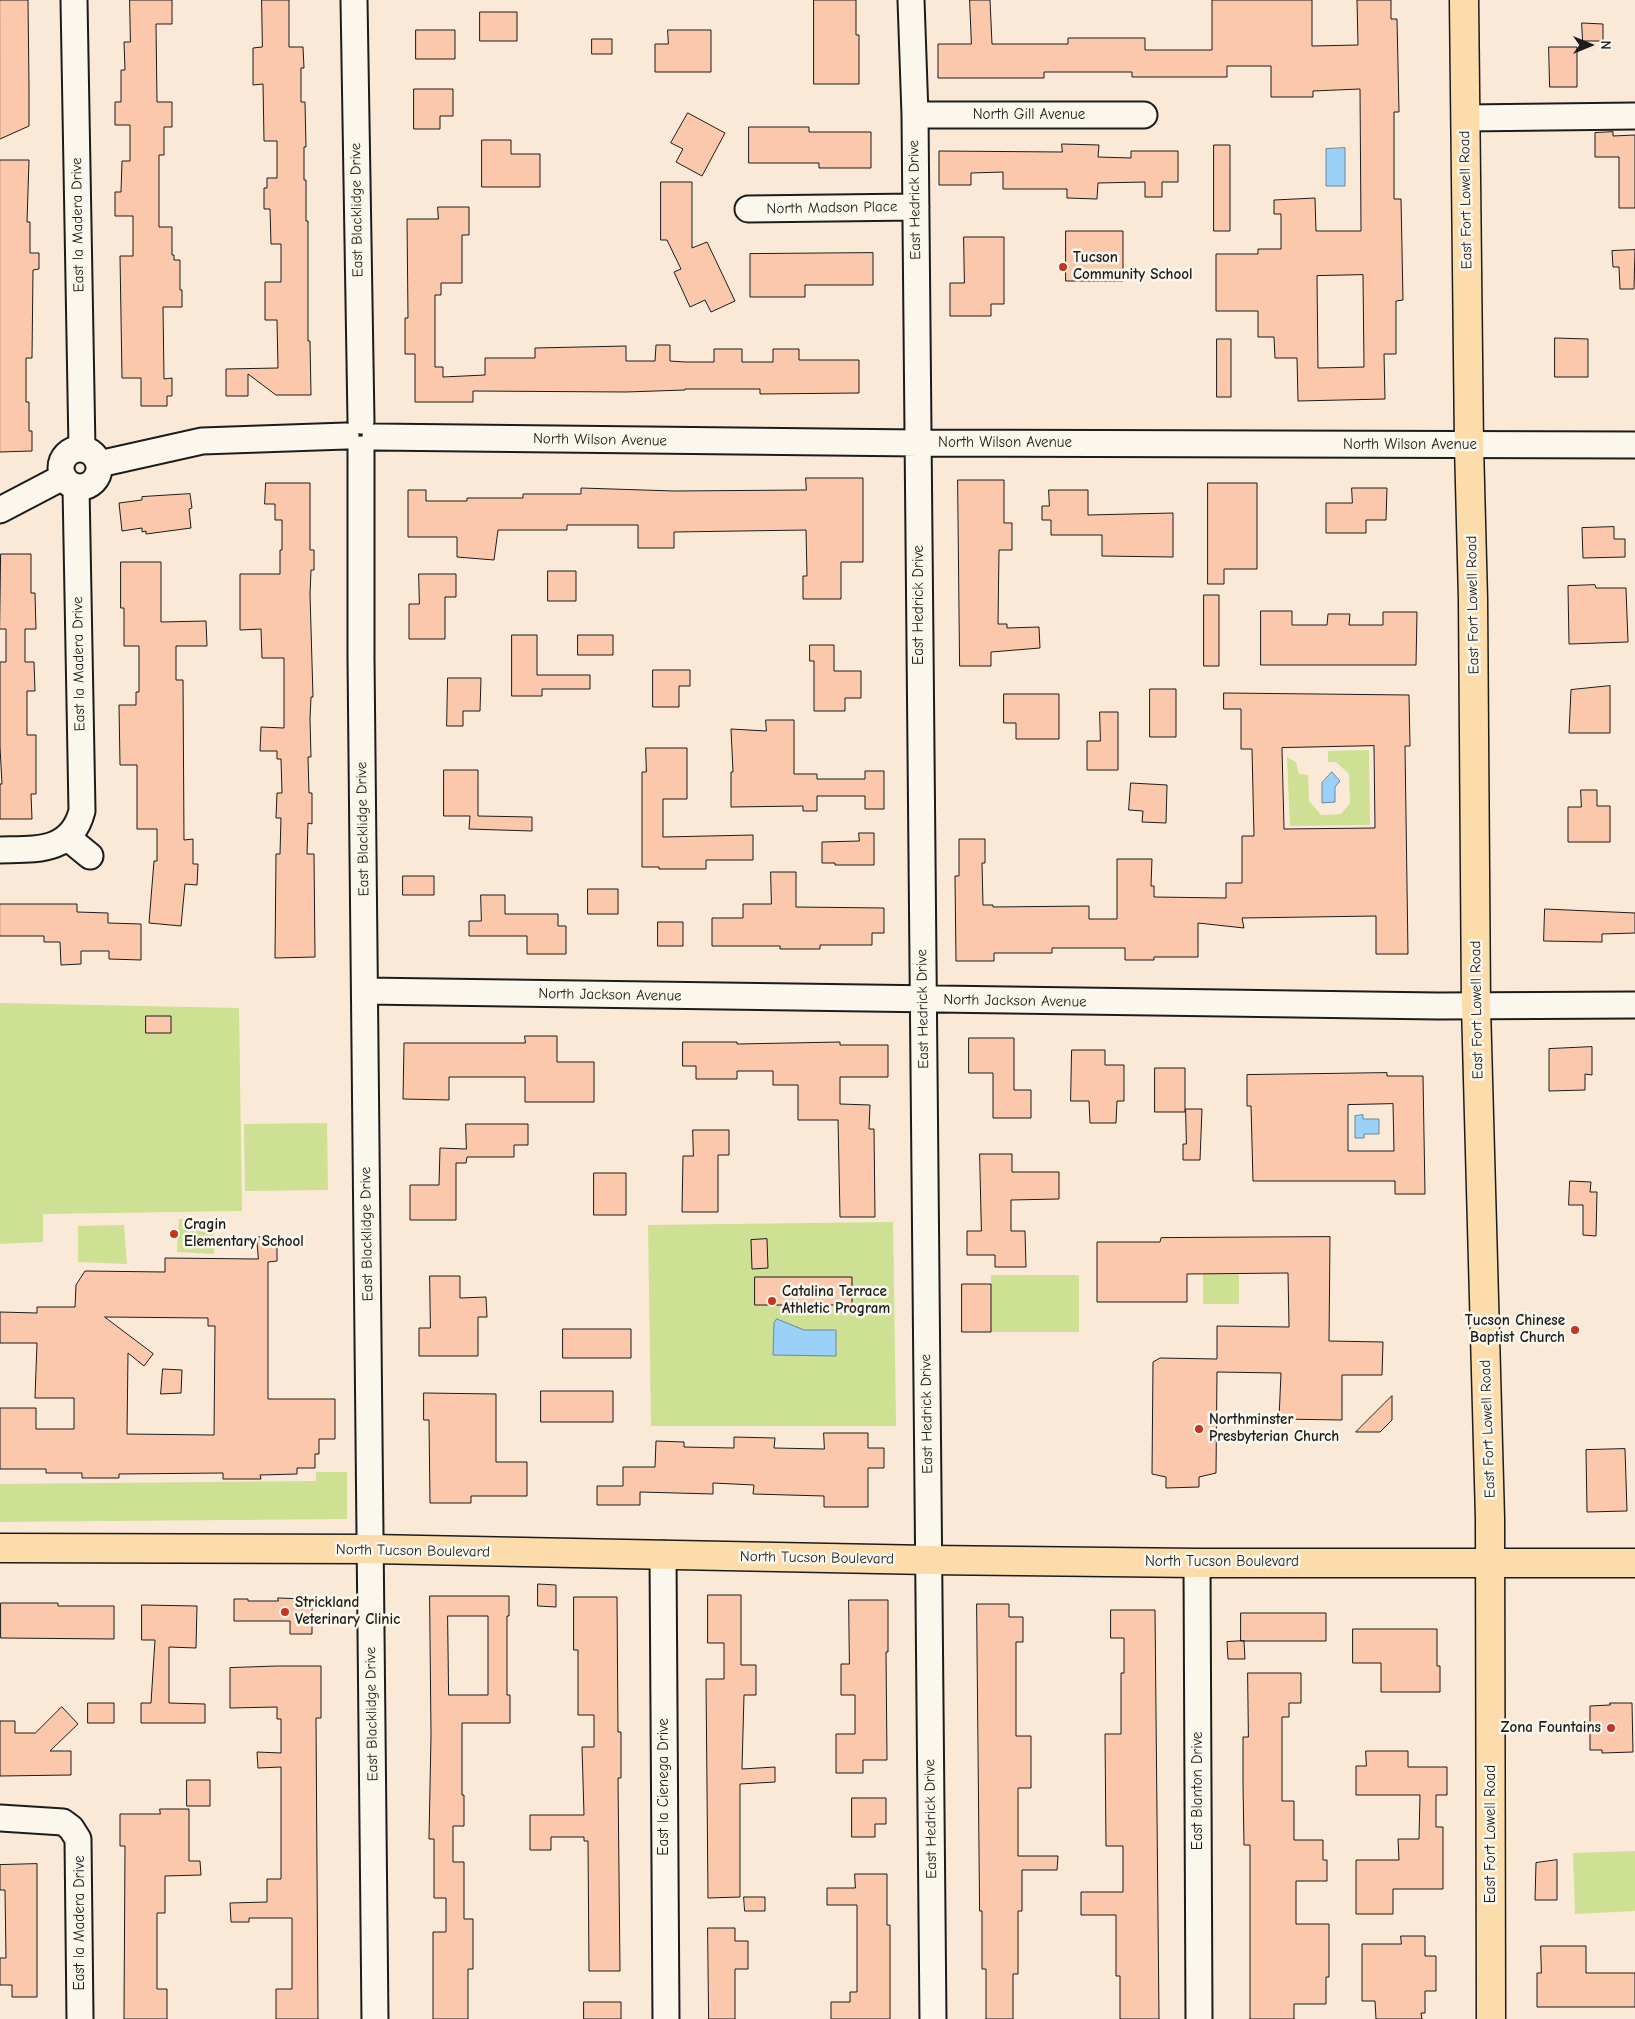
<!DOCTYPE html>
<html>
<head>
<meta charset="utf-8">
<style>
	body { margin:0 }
	#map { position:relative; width:1635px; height:2019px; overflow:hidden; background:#fbe9d8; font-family:"Comic Neue",sans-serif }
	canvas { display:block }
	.north { position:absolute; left:1565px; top:20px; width:50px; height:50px; -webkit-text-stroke:4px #fbf7ec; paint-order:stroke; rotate:90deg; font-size:14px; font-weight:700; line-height:20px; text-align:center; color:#1c1c1c }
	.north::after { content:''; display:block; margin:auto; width:18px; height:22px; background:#1c1c1c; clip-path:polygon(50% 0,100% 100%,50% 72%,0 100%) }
</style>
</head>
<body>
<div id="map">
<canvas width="1635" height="2019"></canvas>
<div class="north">N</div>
</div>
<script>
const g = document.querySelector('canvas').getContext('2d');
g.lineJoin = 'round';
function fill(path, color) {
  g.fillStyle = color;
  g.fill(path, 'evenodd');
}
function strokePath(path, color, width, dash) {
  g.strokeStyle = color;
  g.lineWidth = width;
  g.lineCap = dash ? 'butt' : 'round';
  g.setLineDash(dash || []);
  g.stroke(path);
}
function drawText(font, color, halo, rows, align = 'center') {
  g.font = font + ' "Comic Neue",sans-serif';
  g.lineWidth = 5;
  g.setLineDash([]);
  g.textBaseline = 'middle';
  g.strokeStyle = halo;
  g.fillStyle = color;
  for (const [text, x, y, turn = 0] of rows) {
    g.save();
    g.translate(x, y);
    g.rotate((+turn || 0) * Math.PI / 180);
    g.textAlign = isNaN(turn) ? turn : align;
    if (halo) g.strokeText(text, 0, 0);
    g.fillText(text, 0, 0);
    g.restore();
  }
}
fill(new Path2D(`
	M1369 750 1370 825 1290 826 1287 757 1296 762 1299 774 1308 775 1309 801 1321 815 1341 814 1350 803 1349 774 1336 762H1328V751Z
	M0 1003 239 1008 242 1211 43 1214V1242L0 1244Z
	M327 1123 328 1190 245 1191 244 1124Z
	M179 1219 214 1221V1254L177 1252Z
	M893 1222 896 1426H651L648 1225Z
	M124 1225 127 1264 78 1262V1226Z
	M1203 1274H1239V1304H1203Z
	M991 1275H1079V1332H991Z
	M316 1472H347V1519L0 1522V1484L316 1481Z
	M1635 1851V1911L1575 1914 1573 1853Z`), '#cee094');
const water = new Path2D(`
	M1345 148V186H1326V149Z
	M1332 772 1340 781 1335 787V802L1322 803V783Z
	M1363 1115V1119H1379V1134H1364V1138H1355V1116Z
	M777 1319 804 1330H836V1356L773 1355 774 1323Z`);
fill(water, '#9bd0f9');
strokePath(water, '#6888a1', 1);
const building = new Path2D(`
	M0 0H28L29 87V126L0 139Z
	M130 0H172V24H156L157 102H172V127H164V155H159V227H172V255H174V260H180V290H182V307H163L164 379 172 378V396H167V406H141V378H122L120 256H133V216H115V192H121L122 161H130V125H115V102H121V70H125L124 42H130Z
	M262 0H289V47H303L304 68H301V102H305L306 147H304V180H306V221H308V341H310L311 395H276L248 374V396H226V369L278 368 277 320H265V282H281V244H271L270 209H264V188H267V178H277V141H264L263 84 253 85V48L262 47Z
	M814 0H856V35H859V84H814Z
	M970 0H990L992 44H1068V38H1145V50H1212V0H1312V46L1358 45 1357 0H1391V19H1397L1399 112H1394V199H1401L1403 300 1396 301V354H1384L1385 399 1298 401 1297 358H1275L1274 337H1258V311H1216V254H1258V249H1281V214H1274V200L1315 198 1316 231H1361L1360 89 1313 91V97H1271V66H1227V77H1132V72H1044V78H938V44H971ZM1363 275 1364 367 1318 368 1317 276Z
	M480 12H517V41H480Z
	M1582 23 1603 24V41H1583Z
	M416 30H455V59H416Z
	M668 30H711V72H655V44H668Z
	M592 39H612V54H592Z
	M1549 47H1577V87H1550Z
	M414 89H453V116H440V129H414Z
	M688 113 725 133 702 176 676 162 683 149 671 143Z
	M749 127H809V132H871V168H819V163H749Z
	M1613 132V136L1635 135V208H1619V157H1595V133Z
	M482 140H511V154H540V187H482Z
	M1062 144 1099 145 1098 157 1131 158V151H1178V182H1162V197H1145V182L1098 183 1097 199 1067 198V189H1003V172L971 173V185H939V151L1062 152Z
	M1214 145H1230V231H1214Z
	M0 160H29L27 222H30V253H39V269L33 270 32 358H26V402H29V431H32V451L0 452Z
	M661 182H692V248L707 242 735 301 711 312 705 300 690 307 674 272 681 269 667 240H661Z
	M438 207H469V235H462V283H441V295H435V367H443V377L485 375V358H535V348L626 346V361H655L656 345H670V361L685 362H714V349H742V362H773V349H799V360H859V393L760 394V389H685V390L626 392 473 391V402H415V354H405V318H408L407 219H438Z
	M1066 231H1123V281H1066Z
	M964 237H1004V304H991V316H950V283H964Z
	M1635 250 1634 289H1620L1619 267H1613L1612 251Z
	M873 253V285H805V297H750V254Z
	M1555 338 1588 339V377H1555Z
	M1217 339H1231V397H1217Z
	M806 478H863V562H841V599H803V576H807L806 530 674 532V548H638V525H567V530H498L494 560 457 557V537H408V490H426V501H467V498H523V494H581V488L674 491 806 490Z
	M958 480H1004V523H1012V550H999L998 624H1007V628L1039 627 1040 648 991 652V666H960Z
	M266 483H310V550H314V570H311L310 594 313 697H311L310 719 311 757H308L309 793H312V824L308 823 307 854H314L315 957 275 958 276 854H280L281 818H276L277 793H282L281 759H277V751H260L261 727 284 728V658H262L261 629 240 630V574H280V550H282V520H275V504H265Z
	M1208 483H1257V569H1224V584H1208Z
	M1352 488H1387L1386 520H1366V533H1326V503H1352Z
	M1049 490H1088V515L1173 513V557L1102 556V535H1051V520H1042V506H1049Z
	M190 494 192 508 189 509 191 528 146 534V531L142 532V528L122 531 119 503 142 500V497Z
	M1614 527V539H1625V557L1583 558 1582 528Z
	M1 554H31V593H35L36 629H25V662H34L35 691H27V735H36V794H31L32 819H0V784H2L0 747V662H6V629H0Z
	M121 562H161V622L206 621 207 646H176V680H183L184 840 193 839V864H198L197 885 185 884 181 926 149 923 154 861H157V829H137V765H120L119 705H136V692H139V646H124V608H121Z
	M548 571H576V601H548Z
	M419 574H456V597H445V639H409V604H419Z
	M1595 585 1596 588H1626L1628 642 1569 644 1568 586Z
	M1204 595H1219V666H1204Z
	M1261 611H1292V625H1327L1328 614H1350L1349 625H1383V612H1417L1416 665H1261Z
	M512 635H537V675H590V689H542V696H512Z
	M578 635H613V655H578Z
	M810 645H834V671H861V698H845V711H814V661H810Z
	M653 670H690V686H679V707H653Z
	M448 678H481L480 711H463V726H447Z
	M1610 686V733H1569L1571 690Z
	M1150 689H1176V737H1150Z
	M1224 693 1409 695 1410 746H1405L1408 954H1376V916L1242 918 1244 928 1198 923V957H1154V960H1125V948H1052V953H994V961H956L955 876H959V839H985V863H982L983 905H993V907L1089 906V919H1117V859H1152L1151 886H1154V897L1226 898V883H1242V836H1254L1252 749H1241V709H1224ZM1374 746 1375 828 1284 829 1282 748Z
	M1004 694H1059V739H1016V723H1004Z
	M1100 712H1118V770H1087V741H1100Z
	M766 720H794V774H817V779H865V771H884V809H865V796H817V811H803V806L731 807V772H733L731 729 766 731Z
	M646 748H687V799H663V837L753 835V860H706V869H659V867H642V772H646Z
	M444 770H478V816L532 817V831L469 829 470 816H444Z
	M1131 783 1167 785 1166 823 1142 822 1143 811 1129 810Z
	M1581 790H1597V806H1610V842H1568V807H1581Z
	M859 833H874V865H835V863H822V842L859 841Z
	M771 872H796V907L884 908V933H872V945H820V949H780V946H712V918H743V904H771Z
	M403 876H434V895H403Z
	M588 889H618V914H588Z
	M481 895H505V914H558V926H566V954H527V936H469V921H481Z
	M0 904H77V912L108 913V923L141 924V960L109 959V951H81V964L61 965 60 942H44V936H0Z
	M1545 909 1635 913V933L1602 934V942L1544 941Z
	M658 922H683V946H658Z
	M146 1016H171V1033H146Z
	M525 1036H557V1062H594V1102H525V1077H449V1100L403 1099 404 1043H525Z
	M969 1038H1014V1090H1031V1118H993V1073H969Z
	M683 1042H737V1044L840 1042V1045H888V1077H840V1104L870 1105 869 1129H874L875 1217H840L838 1120H798V1085H773V1071H737V1079H696V1066H683Z
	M1592 1047V1075L1585 1074V1090L1549 1091V1049Z
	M1072 1050H1105V1065H1124V1101H1117L1116 1123H1090L1089 1101H1071Z
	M1155 1068H1185V1112H1155Z
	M1387 1073V1076H1423L1425 1194H1395V1181H1253L1251 1106H1247V1075ZM1393 1104 1394 1151H1348V1105Z
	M1186 1109H1202L1200 1160H1183V1144H1186Z
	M466 1124H528V1145H514V1157H467L466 1163H456V1220H410V1185H439L440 1148 466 1149Z
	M693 1130H729V1155H718V1212H682L683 1156H693Z
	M980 1154H1012V1172H1059V1199L1011 1200V1231H1025L1026 1267H995V1255H967V1231H981Z
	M594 1173H626V1215H594Z
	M1570 1181 1591 1182 1590 1192H1597L1596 1236 1583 1235V1205H1569Z
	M257 1237H277V1261L268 1262V1399H335V1439H319V1454H315V1468H297V1474L260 1475 261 1479H223V1473L119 1474V1478H82V1473H46V1469H0V1408H36V1429H74V1398H35L37 1343H0V1312L37 1313V1307H75L76 1285 85 1271 165 1272V1258L258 1259ZM105 1317 208 1318V1326H215L214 1435 127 1434 128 1353 144 1366 153 1354Z
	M1330 1237 1329 1341 1383 1342 1382 1375H1342V1420L1279 1419 1281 1373 1217 1372 1216 1473 1199 1477V1487L1166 1488V1477L1152 1474 1153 1362 1160 1358 1217 1359V1326L1289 1327 1288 1273 1187 1274V1302H1097V1242H1160L1161 1238Z
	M767 1239 768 1268 752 1269 751 1240Z
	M430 1276H460V1298L486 1297 487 1317H478V1356H419V1328H430Z
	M755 1277H852V1305H755Z
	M962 1284H991V1332H962Z
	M563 1329H631V1358H563Z
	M163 1369 182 1370 181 1393 161 1394Z
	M541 1391H613V1422H541Z
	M424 1393 496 1394V1462H527V1496H471V1503H430L429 1420H424Z
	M1392 1396V1420L1380 1432H1356Z
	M824 1433H868V1448H884V1468H868V1507H824V1496L753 1494 754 1485 713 1483V1494L640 1492V1505H597V1486H623V1467H655L656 1441 684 1442V1447L734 1448V1437L775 1438 774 1448 824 1449Z
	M1625 1449 1627 1511 1587 1512 1586 1450Z
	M538 1584 556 1585V1607L538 1606Z
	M708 1595H741V1665H756V1695H744L742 1769 775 1767V1782L740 1784V1897L708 1898 706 1679H724V1643H708Z
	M430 1596H509V1616H507V1695H510V1723H462V1795H464V1826H453V1862H464V1919H473V1969H468V2019H433V1932H446V1898H434V1839H429L431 1735ZM448 1616H488V1695H449Z
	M574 1597H617L618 1732H621V1778H618L620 1971H589L588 1841H584V1837H551V1850H530V1815H584L582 1747H594V1715H578V1650H574Z
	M278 1598 308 1599 312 1603V1634H290V1621H234V1599H248V1601H278Z
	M849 1600H888V1652H886L887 1760H863V1773H836V1734H855V1695H841V1664H849Z
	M1 1603H58V1606H114V1639L1 1638Z
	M977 1604H1009V1617H1023V1642H1016V1736H1031V1788H1018V1856H1058L1057 1870H1022V1911H1018V1974H1013V2019H986V1969H982V1911H980Z
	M142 1605 197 1606 196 1648 169 1647V1703L205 1704V1723H141V1703H151L155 1640H142Z
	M1111 1610H1155L1159 2019H1120V1976H1116V1915H1081V1892H1123V1846H1106L1105 1734H1121V1673H1124V1638H1111Z
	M1241 1613H1326V1641H1241Z
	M1353 1629H1437V1666H1440V1692H1381V1663H1353Z
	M1244 1641 1245 1659H1228L1227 1642Z
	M277 1666H321V1718H316L318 2019H276V1989H292V1918H249V1922H231L230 1903 267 1902V1879H281V1767L258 1768 257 1752 281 1753V1719H277V1707L230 1708V1668Z
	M1248 1673H1301V1703H1289V1717H1282V1801H1294V1840H1323V1860H1327V1881H1296V1924H1329V1977H1326V2004H1294V2019H1250V1845H1244L1243 1784V1737H1248Z
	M88 1703H114V1723H88Z
	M1610 1703H1632L1633 1752 1602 1753V1750H1590V1706L1610 1705Z
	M62 1707 78 1724 50 1751H71V1775L0 1776V1721H15V1733H35Z
	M1366 1751H1408V1767H1447V1795H1436V1827H1443V1889H1393V1914H1356V1860H1399L1398 1839H1419L1420 1795H1356V1766H1366Z
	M187 1780H210V1806H187Z
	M852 1798H886V1824H875V1837H852Z
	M160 1809H189V1861H200L201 1875 165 1876V1913H157V1989H167V2019H124L125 1846H120V1814H160Z
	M1557 1860V1900H1535L1536 1863Z
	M37 1864V1997H12V1985H0V1958H6L5 1890H0V1865Z
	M855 1874H887V1925H890V2019H831V2002H850V1992H857V1905H827V1888H855Z
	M744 1897H765V1911H745Z
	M708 1928H735V1941H748V1969H735V2019H709Z
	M1401 1936H1425V1956H1436V1991H1425V2013H1421L1422 2019H1376L1375 2001H1362V1944H1401Z
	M1541 1946H1586V1973H1635V2007H1537V1973H1541Z
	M584 2002H621V2019H584Z`);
fill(building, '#fbc8ab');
strokePath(building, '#1c1c1c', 1);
const minor = new Path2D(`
	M74 0 82 449
	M354 0 361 421
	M911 0 915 115 933 2019
	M915 115H1144
	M1465 118 1635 116
	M748 209 916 207
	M375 437 918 443 1635 445
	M361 449V658L375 2019
	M61 468a19 19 0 1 1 38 0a19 19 0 1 1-38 0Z
	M99 464 202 441 346 436
	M0 510 63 477
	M68 838 90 856
	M0 850C36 849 71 853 82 811L76 487
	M365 991 1438 1006 1635 1005
	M663 1554 666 2019
	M1197 1563 1199 2019
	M0 1818 63 1822 71 1828 78 1839 80 2019`);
const major = new Path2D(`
	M1464 0 1469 445 1473 599 1476 1006 1490 1518 1491 2019
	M0 1548 371 1549 929 1560 1197 1563H1635`);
strokePath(minor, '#1c1c1c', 29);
strokePath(major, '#1c1c1c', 31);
strokePath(minor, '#fbf7ec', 25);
strokePath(major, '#fddcac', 28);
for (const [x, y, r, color] of [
	[1063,267,5,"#c8321e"],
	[174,1234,5,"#c8321e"],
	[772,1301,5,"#c8321e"],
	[1575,1330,5,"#c8321e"],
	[1199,1429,5,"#c8321e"],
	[285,1612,5,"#c8321e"],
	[1611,1728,5,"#c8321e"]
]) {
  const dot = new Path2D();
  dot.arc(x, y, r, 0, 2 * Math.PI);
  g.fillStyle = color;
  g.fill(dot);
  strokePath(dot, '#fbf7ec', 2);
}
drawText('15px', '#1c1c1c', '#fbf7ec', [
	["North Gill Avenue",1029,115],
	["East Hedrick Drive",915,200,-91],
	["East Fort Lowell Road",1466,200,-91],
	["North Madson Place",832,208,-1],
	["East Blacklidge Drive",357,210,-91],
	["East la Madera Drive",78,225,-91],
	["North Wilson Avenue",600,440,1],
	["North Wilson Avenue",1005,443],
	["North Wilson Avenue",1410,445],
	["East Hedrick Drive",919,605,-90],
	["East Fort Lowell Road",1473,605,-91],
	["East la Madera Drive",79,664,-91],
	["East Blacklidge Drive",363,829,-91],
	["North Jackson Avenue",610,995,1],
	["North Jackson Avenue",1015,1001,1],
	["East Hedrick Drive",923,1009,-91],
	["East Fort Lowell Road",1477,1010,-91],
	["East Blacklidge Drive",367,1234,-91],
	["East Hedrick Drive",927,1414,-91],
	["East Fort Lowell Road",1488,1429,-92],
	["North Tucson Boulevard",413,1551,1],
	["North Tucson Boulevard",817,1558,1],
	["North Tucson Boulevard",1222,1562],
	["East Blacklidge Drive",372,1714,-91],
	["East la Cienega Drive",664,1787,-90],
	["East Blanton Drive",1198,1791,-90],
	["East Hedrick Drive",931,1819,-91],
	["East Fort Lowell Road",1491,1834,-90],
	["East la Madera Drive",80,1923,-90]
]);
drawText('bold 15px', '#1c1c1c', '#fbf7ec', [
	["Tucson",1073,258],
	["Community School",1073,275],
	["Cragin",184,1225],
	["Elementary School",184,1242],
	["Catalina Terrace",782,1292],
	["Athletic Program",782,1309],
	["Tucson Chinese",1565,1321,"right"],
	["Baptist Church",1565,1338,"right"],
	["Northminster",1209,1420],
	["Presbyterian Church",1209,1437],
	["Strickland",295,1603],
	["Veterinary Clinic",295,1620],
	["Zona Fountains",1601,1728,"right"]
], 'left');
</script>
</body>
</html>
